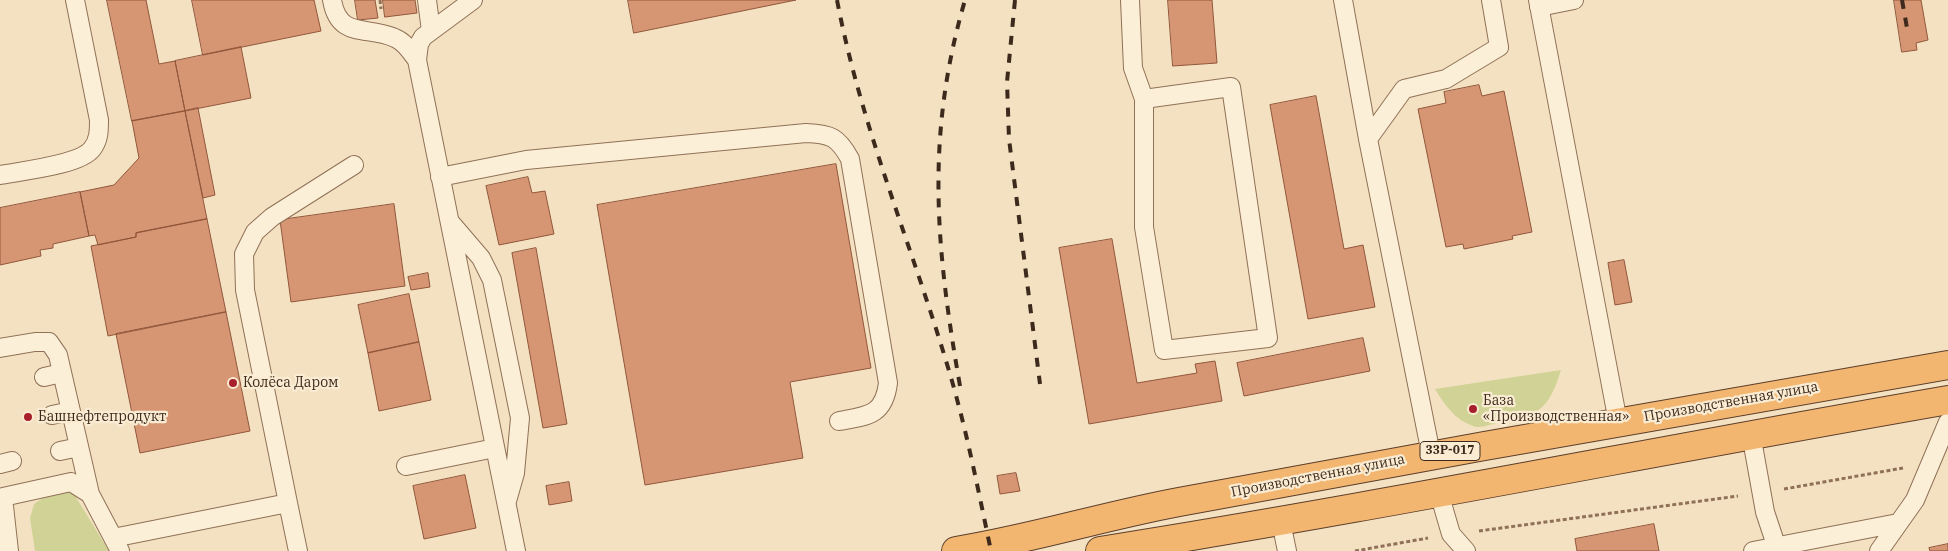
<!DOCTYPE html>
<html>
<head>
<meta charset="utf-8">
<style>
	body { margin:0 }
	canvas { display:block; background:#f3e1c2 }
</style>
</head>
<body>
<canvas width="1948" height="551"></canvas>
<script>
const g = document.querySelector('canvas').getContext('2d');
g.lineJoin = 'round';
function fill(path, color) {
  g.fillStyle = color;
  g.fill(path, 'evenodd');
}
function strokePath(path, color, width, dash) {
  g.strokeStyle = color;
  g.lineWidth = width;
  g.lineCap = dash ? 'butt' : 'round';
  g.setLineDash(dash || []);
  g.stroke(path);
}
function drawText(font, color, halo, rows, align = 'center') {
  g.font = font + ' "IBM Plex Serif",serif';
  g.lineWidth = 4.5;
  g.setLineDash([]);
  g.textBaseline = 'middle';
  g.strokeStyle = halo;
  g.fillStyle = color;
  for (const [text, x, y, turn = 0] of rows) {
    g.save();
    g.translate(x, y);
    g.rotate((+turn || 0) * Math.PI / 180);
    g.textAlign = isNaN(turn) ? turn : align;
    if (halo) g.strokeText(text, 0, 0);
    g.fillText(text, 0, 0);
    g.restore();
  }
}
fill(new Path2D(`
	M1561 370C1548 411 1540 414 1500 422 1492 424 1480 429 1473 426 1455 420 1445 405 1435 389Z
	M65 491 74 494 109 551H35L30 518 34 504 46 496Z`), '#d0d395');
const building = new Path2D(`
	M107 0H146L159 64 175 61 185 111 132 121Z
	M192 0H314L321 31 203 55Z
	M355 0H375L378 18 358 20Z
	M383 0H415L417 13 385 17Z
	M628 0H796L634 33Z
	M1168 0H1212L1217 63 1173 66Z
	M1894 0H1921L1928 40 1916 43 1917 50 1902 52Z
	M241 47 251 98 185 111 175 61Z
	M1479 85 1482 96 1504 91 1532 232 1512 236 1513 239 1464 249 1463 244 1446 247 1418 109 1446 103 1444 92Z
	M1316 96 1344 249 1363 245 1375 307 1308 319 1270 105Z
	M198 108 215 195 203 198 185 111Z
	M185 111 207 219 136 233V237L98 245 95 235 89 236 80 192 114 185 139 158 132 121Z
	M836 164 871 368 790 382 803 458 645 485 597 205Z
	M528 177 532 193 545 191 554 234 499 245 486 186Z
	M80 192 89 236 53 244V248L40 250 41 256 0 265V208Z
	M394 204 405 286 291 302 280 220Z
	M207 219 226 312 108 336 91 246 136 237V233Z
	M1112 239 1137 383 1197 373 1195 364 1215 361 1222 401 1089 424 1059 248Z
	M536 248 567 424 543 428 512 253Z
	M1624 260 1632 302 1615 305 1608 263Z
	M428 273 430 287 411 290 408 277Z
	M409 294 419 342 368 353 358 305Z
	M226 312 250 431 140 453 116 334Z
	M1363 338 1370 371 1244 396 1237 363Z
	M419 342 431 400 379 411 368 353Z
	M1016 473 1020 491 1000 494 997 476Z
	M465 475 476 528 424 539 413 486Z
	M569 482 572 501 549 505 546 486Z
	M1654 524 1659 551H1577L1575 539Z
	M1948 544V551H1930L1929 548Z`);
fill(building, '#d69674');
strokePath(building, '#92573a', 1);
const service = new Path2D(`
	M332 0C339 40 367 25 395 38 405 42 410 51 417 60
	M427 0 431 31
	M473 0 423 37 419 44 417 60 516 551
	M1130 0 1133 68 1144 99V227L1164 350 1268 338 1231 87 1144 99
	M1343 0 1368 139 1431 454
	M1538 0 1618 422
	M1539 7 1574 0
	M1368 139 1404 89 1446 79 1499 47 1491 0
	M0 175C21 171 80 165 92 149 99 140 99 131 99 120L75 0
	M440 177 526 160 806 133C831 134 838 137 850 159L888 383C884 416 867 416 839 421
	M451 223 481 258 492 280 520 418 515 473 507 501
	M0 348 35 342H49L58 355 90 494
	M44 377 62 373
	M52 415 71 411
	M1751 434 1765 512 1778 551
	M60 451 79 447
	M0 464 12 461
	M406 466 495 448
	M1439 493 1451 534 1466 551
	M288 503 298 551
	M1281 522 1287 551
	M113 538 288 503 245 290 244 254 255 232 272 217 354 165
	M9 551 3 497 71 482 90 494 120 551
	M1753 551 1898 523
	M1879 551 1915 500 1948 422`);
const trunk = new Path2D(`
	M956 551C1031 539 1104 516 1179 502 1435 454 1691 409 1948 365
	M1100 551C1384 506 1665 449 1948 400`);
strokePath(service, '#907157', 20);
strokePath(trunk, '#5d3f2b', 30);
strokePath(new Path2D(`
	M380 0 381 9
	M1784 489 1903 468
	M1479 531 1738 496
	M1355 551 1428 538`), '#907157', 3, [4, 2.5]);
strokePath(service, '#fcefd7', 18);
strokePath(trunk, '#f3b670', 28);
strokePath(new Path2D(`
	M837 0C862 131 915 253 952 381 968 437 979 494 991 551
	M1015 0 1007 82 1009 139 1040 384
	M1902 0 1907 28
	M960 386C936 249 925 137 965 0`), '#3e2a1d', 4, [9, 9]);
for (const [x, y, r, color] of [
	[233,383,5,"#a61f2a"],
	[1473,409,5,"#a61f2a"],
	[28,417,5,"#a61f2a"]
]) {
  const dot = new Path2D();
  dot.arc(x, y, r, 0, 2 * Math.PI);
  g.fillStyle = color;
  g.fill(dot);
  strokePath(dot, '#f9ecd3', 2);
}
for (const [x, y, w] of [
	[1450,451,60]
]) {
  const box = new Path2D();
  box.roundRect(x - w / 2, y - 9.5, w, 19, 4);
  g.fillStyle = '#f9ecd3';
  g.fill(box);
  strokePath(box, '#3e2a1d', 1);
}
drawText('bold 12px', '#3e2a1d', null, [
	["33Р-017",1450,451]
]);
drawText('14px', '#3e2a1d', '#f9ecd3', [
	["Колёса Даром",243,383],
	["База",1483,401],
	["«Производственная»",1483,417],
	["Башнефтепродукт",38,417]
], 'left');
drawText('14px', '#3e2a1d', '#f9ecd3', [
	["Производственная улица",1731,402,-10],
	["Производственная улица",1318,476,-11]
]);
</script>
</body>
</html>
